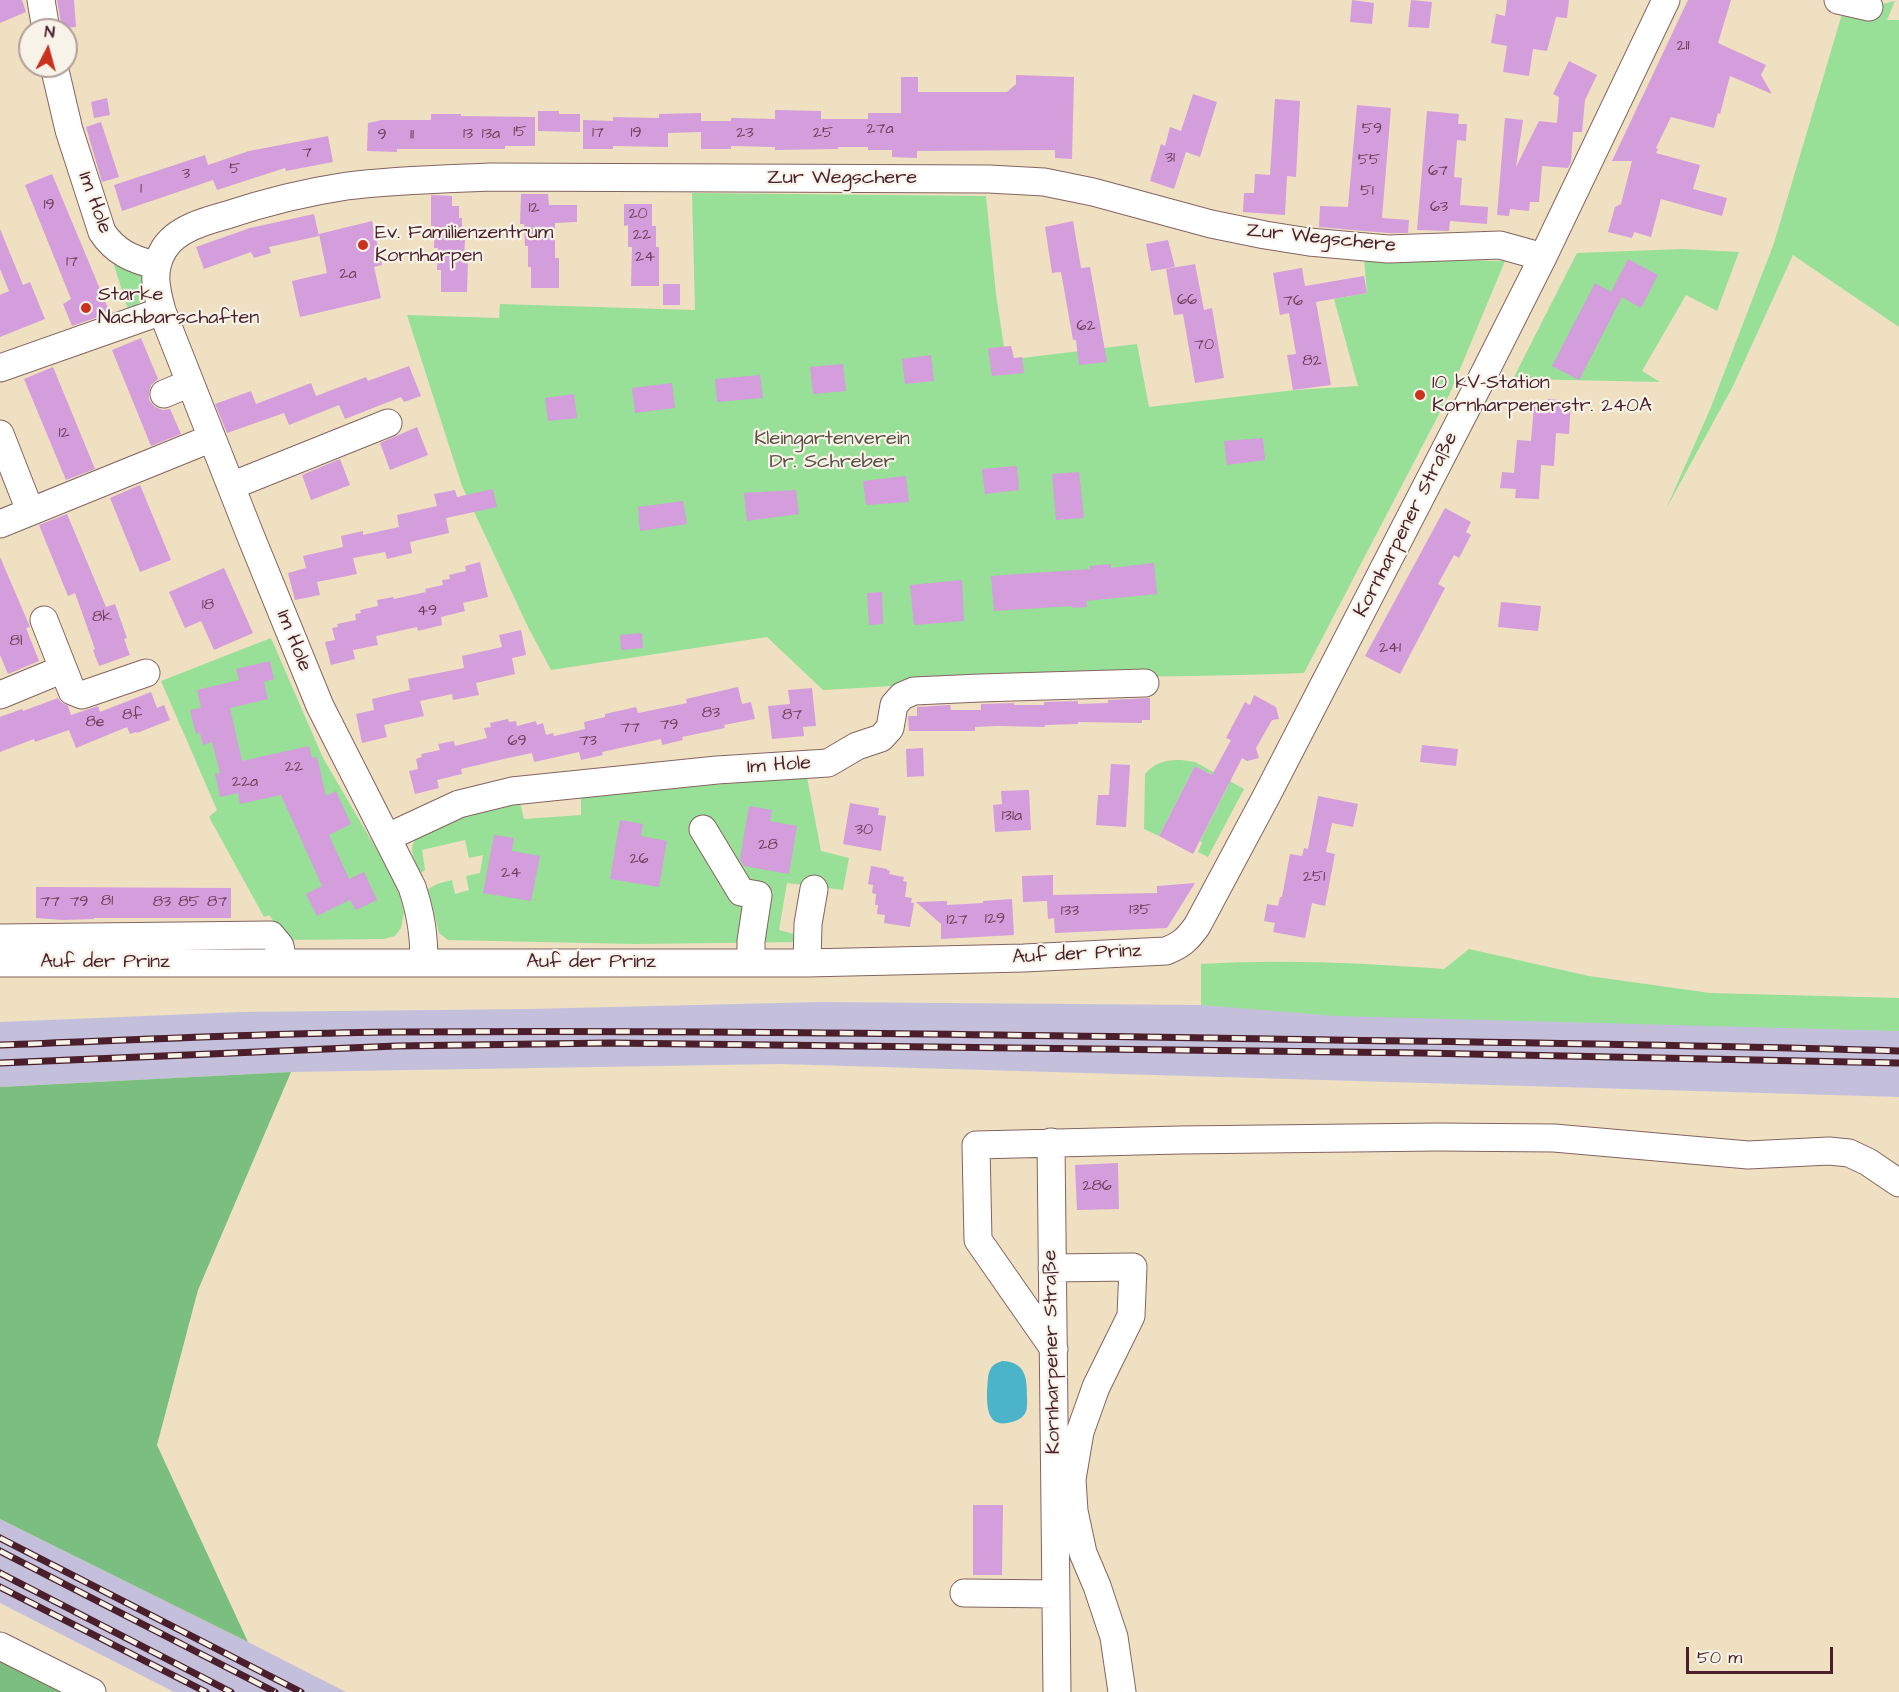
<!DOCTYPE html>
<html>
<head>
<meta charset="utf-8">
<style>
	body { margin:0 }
	#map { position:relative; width:1899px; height:1692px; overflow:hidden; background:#efe0c2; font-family:"Architects Daughter",sans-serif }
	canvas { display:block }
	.north { position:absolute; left:18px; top:18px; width:60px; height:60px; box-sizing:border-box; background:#f7f3e8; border:2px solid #b29e9c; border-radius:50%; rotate:6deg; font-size:16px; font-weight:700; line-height:24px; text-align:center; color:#4a1f2b }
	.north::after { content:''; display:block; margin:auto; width:21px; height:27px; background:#c8321e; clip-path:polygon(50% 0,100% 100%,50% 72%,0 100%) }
	.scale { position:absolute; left:1686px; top:1647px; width:147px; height:27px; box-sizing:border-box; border:3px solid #4a1f2b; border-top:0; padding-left:8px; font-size:18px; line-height:21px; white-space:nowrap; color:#4a1f2b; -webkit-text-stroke:4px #f7f3e8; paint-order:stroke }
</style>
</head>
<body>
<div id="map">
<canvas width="1899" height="1692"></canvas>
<div class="north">N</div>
<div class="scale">50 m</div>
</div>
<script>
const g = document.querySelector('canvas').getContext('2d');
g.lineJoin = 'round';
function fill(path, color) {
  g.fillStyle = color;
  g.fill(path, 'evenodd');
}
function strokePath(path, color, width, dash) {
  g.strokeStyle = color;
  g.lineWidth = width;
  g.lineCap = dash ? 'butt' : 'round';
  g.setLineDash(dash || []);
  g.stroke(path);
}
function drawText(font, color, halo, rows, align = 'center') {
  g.font = font + ' "Architects Daughter",sans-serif';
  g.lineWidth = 4.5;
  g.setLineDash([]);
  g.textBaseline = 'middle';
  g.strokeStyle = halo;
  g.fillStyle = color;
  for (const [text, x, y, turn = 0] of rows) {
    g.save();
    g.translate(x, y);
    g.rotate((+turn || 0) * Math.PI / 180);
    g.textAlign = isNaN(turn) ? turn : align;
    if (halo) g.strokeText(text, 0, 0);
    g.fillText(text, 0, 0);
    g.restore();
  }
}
fill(new Path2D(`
	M821 1002 1201 1005 1899 1027V1097L780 1064 291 1072 0 1087V1022L241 1012 528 1009Z
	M0 1519 248 1642 346 1692H174L0 1603Z`), '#c4c0db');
fill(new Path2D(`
	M1895 1 1887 20H1899V327L1793 255 1733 386 1666 509 1711 407 1774 243 1842 14Z
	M692 193 986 196 996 294 1006 360 1137 344 1149 407 1295 390 1358 386 1334 299 1367 293 1364 259 1505 261 1450 393 1304 673C1204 677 1104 676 1004 680 944 682 883 687 823 690L767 637 551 670 528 627 462 486 407 315 499 318 500 304 695 310Z
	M1683 249 1739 252 1717 311 1686 295 1642 371 1660 382 1521 379 1514 377 1577 253Z
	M111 256 143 271C144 291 147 300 129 312Z
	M271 638 323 758 391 874 400 895 404 913 401 928 395 936 384 939 288 940 269 915 264 917 209 817 217 810 161 681Z
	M1181 760 1195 762 1244 789 1208 857 1198 852 1202 843 1200 841 1229 784 1195 766 1159 836 1144 829 1145 774C1155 762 1166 760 1181 760Z
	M807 777 821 851 849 858 843 890 787 883 779 930 802 936 801 942 634 944 448 940 439 933 428 889 437 884 452 880 455 894 469 890 466 876 480 873 483 855 469 858 465 840 422 850 425 870 421 873C413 857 405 845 423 833L469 815 520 803 524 819 581 815V796Z
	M1469 949 1589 976 1710 993 1899 998V1031L1336 1016 1201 1005V964C1282 959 1363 963 1444 969Z`), '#98df98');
fill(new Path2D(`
	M291 1072 198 1290 157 1445 248 1642 0 1519V1087Z
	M0 1654 76 1692H0Z`), '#7abe80');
fill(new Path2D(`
	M1002 1361C1026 1362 1027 1378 1027 1397 1027 1403 1028 1410 1024 1415 1022 1418 1016 1421 1012 1422 987 1429 987 1408 987 1391 988 1383 987 1375 991 1368 994 1364 997 1363 1002 1361Z`), '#4bb4c9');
fill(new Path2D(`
	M0 0H22L26 12 0 23Z
	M57 0H74L76 27 62 28Z
	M1352 0 1374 3 1372 24 1350 22Z
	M1411 0 1432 2 1429 28 1408 27Z
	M1507 0H1569L1567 18 1556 17 1547 51 1533 49 1529 76 1503 72 1507 46 1491 43 1496 14 1505 16Z
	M1688 0H1731L1718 43 1766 65 1761 75 1772 94 1730 76 1720 114 1718 113 1714 128 1671 117 1656 148 1658 149 1656 153 1700 165 1693 189 1727 198 1722 216 1661 199 1651 237 1634 232 1632 238 1608 232 1615 207 1621 204 1632 161H1612Z
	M1569 61 1597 75 1585 100 1582 132H1573L1571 162 1568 168 1542 166 1539 202H1530L1529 211 1510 209 1509 216 1497 215 1505 118 1523 120 1516 167 1539 121 1557 123 1559 97 1553 94Z
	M1016 75 1074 77 1072 159 1055 158V150L917 151V158L892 157V150H868V147H838V149L775 150V147L731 146V149H701V132L668 133V147L613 146V149H583V120L613 121V117L659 118V114L701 113V121H731V118L775 119V110L821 111V119H868V113H901V77H918V92H1007L1016 84Z
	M1193 94 1217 102 1200 157 1186 152 1174 189 1150 181 1161 144 1165 146 1170 127 1181 131Z
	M107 98 110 115 94 118 91 102Z
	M1275 99 1300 101 1296 177 1287 176 1285 215 1243 212 1244 193H1254L1255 174 1270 175Z
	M1357 105 1391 108 1382 218 1409 220 1408 233H1388L1319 227 1320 206 1348 207Z
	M538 111H559V114H580V132L538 131Z
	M1427 111 1459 114 1458 124H1467L1466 141 1457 140 1454 177 1462 178 1460 205 1488 207 1487 224 1450 221 1449 231 1417 230Z
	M431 114H461V116L535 117V146H505V149H397V152L367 151 368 123 382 120H431Z
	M101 122 119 177 102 182 86 127Z
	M328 136 333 162 286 171 285 168 217 190 213 180 122 211 114 185 205 155 208 165 249 151Z
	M52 174 110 313 72 326 63 304 71 299 25 185Z
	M521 194H548L549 205H577V222L555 223V258H559V288H531V267H528V246H525L524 224H520Z
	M431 195 452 196V206H459V218H462V240H465L464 261H468L467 292H441V270H437L438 248H434L435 226H431Z
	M624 204H652V226H656V247H659V286H631L632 247H628V225L624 226Z
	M314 214 319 236 269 247 271 253 254 258 251 252 204 269 196 247 250 228Z
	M372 221 382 265 374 267 381 298 300 317 292 281 327 273 319 234Z
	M1073 221 1081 268 1090 267 1107 362 1079 365 1076 340H1073L1061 272 1052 273 1045 227Z
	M0 229 23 285 30 282 45 319 0 337V295L9 291 0 269Z
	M1168 240 1175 267 1151 271 1146 244Z
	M1628 259 1658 275 1641 308 1620 296 1622 297 1579 380 1552 366 1595 283 1611 292Z
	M1195 264 1204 310 1212 308 1224 378 1195 383 1183 314 1174 315 1166 269Z
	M1302 268 1305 286 1364 276 1367 293 1316 302 1331 385 1293 390 1287 355 1296 354 1289 313 1280 315 1273 273Z
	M663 284H680V305H663Z
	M141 338 158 379 151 385 149 392V400L155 407 163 410 170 409 181 434 151 446 112 350Z
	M1011 346 1014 358 1022 357 1024 373 992 376 988 348Z
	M931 355 934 381 905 384 902 359Z
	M843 364 846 391 813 394 810 367Z
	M409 366 421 396 404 402 401 397 345 419 339 405 289 425 284 413 227 433 215 404 251 391 256 404 311 383 316 396 366 377 368 381Z
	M53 367 95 469 66 480 24 379Z
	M760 375 763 398 717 402 715 379Z
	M672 383 675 408 635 413 632 388Z
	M574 394 577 418 548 421 545 398Z
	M1548 399 1571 401 1569 434 1556 433 1554 466 1541 465 1539 499 1515 498 1516 489 1500 488 1502 472 1514 473 1517 440 1531 441 1534 406 1548 407Z
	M417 427 428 455 390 470 380 443Z
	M1263 438 1265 460 1227 465 1224 441Z
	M340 459 350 485 311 500 302 475Z
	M1017 466 1019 490 985 494 982 469Z
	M1079 472 1084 518 1056 520 1052 474Z
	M906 476 909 502 866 505 863 481Z
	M140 485 171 560 140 572 110 498Z
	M493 489 497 507 446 518 449 533 410 542 412 553 387 559 385 552 353 558 357 574 317 582 320 595 295 600 288 573 306 568 303 556 343 547 341 536 363 531V535L399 527 397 515 437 506 434 494 455 490 457 497Z
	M796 490 799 514 747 521 744 493Z
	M683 501 687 524 640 531 638 507Z
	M1445 508 1471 522 1466 532 1471 535 1459 558 1454 555 1438 584 1445 588 1400 674 1365 656Z
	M67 514 106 607 115 604 127 638 124 639 130 655 99 666 93 650 95 649 75 593 68 596 39 525Z
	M0 557 30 627 26 628 39 661 8 674 0 655Z
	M480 562 488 597 463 603 465 611 441 617 442 625 418 631 417 627 376 636 378 645 353 650 355 659 331 665 325 642 335 640 332 628 338 627 337 624 356 620 355 614 361 613 360 610 378 606 377 600 393 597 394 599 426 592 425 589 443 585 442 580 450 579 449 575 466 571 465 566Z
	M1154 563 1157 594 1086 601 1087 607 1072 608V606L994 611 991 576 1090 569V566L1111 564V568Z
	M224 568 253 633 214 650 201 621 185 628 169 592Z
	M962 580 964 621 914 625 910 585Z
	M882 592 883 624 869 625 867 593Z
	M1501 602 1541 606 1538 631 1498 627Z
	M521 630 526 655 512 658 515 674 476 683 479 695 453 700 452 694 420 701 424 716 384 725 387 737 362 743 356 714 374 710 372 699 410 690 408 679 464 668 462 656 502 647 499 635Z
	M642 633 643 648 621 650 620 635Z
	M270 661 274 679 264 682 268 699 230 708 242 761 309 746 312 758 317 757 326 796 336 791 351 824 329 835 349 879 364 872 377 900 356 910 350 900 317 916 306 894 322 886 281 795 240 804 238 793 220 797 215 774 220 773 212 742 203 745 200 733 196 734 190 710 201 708 197 690 239 680 236 669Z
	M738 687 742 704 751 702 755 719 724 725 725 728 682 737 683 740 662 745 661 739 602 752 603 755 581 760 579 752 534 762 532 753 508 758 461 769 462 774 437 780 439 788 415 794 409 771 418 769 416 759 422 757 421 754 440 750 438 744 454 741 455 746 487 738 484 728 491 727 490 723 508 719 509 722 516 721 517 726 536 721 537 725 543 723 546 735 553 733 554 736 585 729 584 722 605 717V714L636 707 638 713 687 703 686 699Z
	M812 688 816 726 803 727 804 736 772 739 768 706 790 704 788 690Z
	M151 692 157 708 164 705 170 720 137 733 136 732 130 734 127 727 76 748 69 730 35 742 34 739 0 752V717L22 709 23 711 58 698 61 702 68 706 71 715 98 706 100 712Z
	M1254 695 1276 707 1279 719 1272 720 1256 748 1259 758 1247 761 1242 758 1193 854 1159 836 1195 766 1212 775 1231 740 1226 738 1245 702 1250 705Z
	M1150 698V720H1142V723L1078 722V724L1045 725V727L997 726 975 727V731H909L908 716H917V707L950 705 951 710H981V704L1014 703V705H1044V702L1078 701V704L1108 703V700Z
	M1422 745 1458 749 1456 766 1420 762Z
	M923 748 924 776 907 777 906 749Z
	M1111 764 1130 765 1126 827 1096 825 1098 795H1109Z
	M1029 790 1031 830 995 832 993 805 1002 804 1001 791Z
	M1318 796 1358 804 1353 827 1332 823 1326 852 1335 854 1325 906 1312 903 1305 938 1273 932 1275 923 1264 921 1267 904 1278 906 1280 897H1282L1290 854 1302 856 1304 848 1308 849Z
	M850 803 879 808 878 815 886 816 881 851 843 844Z
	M749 806 772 810 770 821 797 826 789 874 744 866 740 859Z
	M620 820 643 824 641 836 667 841 659 887 610 879Z
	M494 835 514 838 512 851 540 856 531 901 483 893Z
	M871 866 887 869V870L890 871 889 874 904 877 903 881 907 882 905 897 912 898 911 903H914L910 927 884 923 885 915 877 914 878 905H875L876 894 872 893 873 885 868 884Z
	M1053 875V895L1157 893V886L1195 883 1167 928 1055 933 1054 918 1048 919 1047 901 1023 902 1022 876Z
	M36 887 231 888V918H94V919L63 920 36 918Z
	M1012 899 1014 935 941 939V924L916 902 947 901V905L983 903V901Z
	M1118 1163 1119 1209 1077 1210 1075 1165Z
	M973 1505H1003L1002 1575H973Z`), '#d49ddb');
const minor = new Path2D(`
	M41 0 46 30
	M1838 0 1869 7
	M54 66 69 130 102 232C115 252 133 260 156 265
	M162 311 249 532 320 706 412 887C421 914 424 935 424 963
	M0 368 162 311C156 289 151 270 164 249 176 229 205 221 227 215 266 202 307 192 347 186 394 180 442 179 490 177L989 179 1044 182 1093 192 1211 224 1265 235 1309 242 1388 249 1500 245 1543 257
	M164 394 190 383
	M0 434 27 503
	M231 486 388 423
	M0 524 212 438
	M44 620 72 691 82 695 146 673
	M0 695 63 669
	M703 829 741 892 758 895 751 941V963
	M388 837 459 804 512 791 717 770 828 763 857 746 881 738 890 728 894 705 902 696 914 691 980 688 1145 683
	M0 938 271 935 280 946 283 963
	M0 963H807L1024 958 1166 951C1181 945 1187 940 1197 926L1267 795 1480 382 1543 257 1666 0
	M807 963 808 924 814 889
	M1051 1142 1057 1692
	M1052 1268 1133 1267 1131 1316 1096 1387 1080 1432 1072 1479 1074 1511 1083 1553 1097 1586 1114 1637 1122 1692
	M1054 1349 978 1240 976 1145 1180 1140 1438 1137 1554 1138 1748 1155 1829 1151 1849 1153 1868 1162 1899 1183
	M964 1593 1056 1594
	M0 1646 92 1692`);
strokePath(minor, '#846360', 29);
strokePath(minor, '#fff', 27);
const rail = new Path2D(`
	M0 1045C134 1040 267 1033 401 1032 671 1030 941 1034 1212 1038 1441 1042 1670 1044 1899 1051
	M0 1063 396 1046 610 1043 1421 1053 1899 1063
	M0 1538 301 1692
	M0 1551 275 1692
	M0 1573 231 1692
	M0 1587 206 1692`);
strokePath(rail, '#4a1f2b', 7);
strokePath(rail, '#f7f3e8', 4.5, [14]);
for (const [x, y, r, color] of [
	[363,245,6,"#c8321e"],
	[86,308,6,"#c8321e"],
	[1420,395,6,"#c8321e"]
]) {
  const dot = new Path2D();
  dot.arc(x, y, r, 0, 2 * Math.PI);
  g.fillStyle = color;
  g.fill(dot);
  strokePath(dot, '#f7f3e8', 2);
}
drawText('16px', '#6c3e57', null, [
	["211",1683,47],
	["27a",880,130],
	["59",1372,130],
	["15",520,133],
	["17",598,134],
	["19",636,134],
	["23",745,134],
	["25",823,134],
	["13",468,135],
	["13a",491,135],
	["9",382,136],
	["11",412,136],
	["7",307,154],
	["31",1170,159],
	["55",1369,161],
	["5",235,170],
	["67",1438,172],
	["3",186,175],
	["1",141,190],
	["51",1367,192],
	["19",49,206],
	["63",1439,208],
	["12",534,209],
	["20",638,215],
	["22",642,236],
	["24",645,258],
	["17",72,263],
	["2a",348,275],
	["66",1187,301],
	["76",1293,302],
	["62",1086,327],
	["70",1204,346],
	["82",1312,362],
	["12",64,434],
	["18",208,606],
	["49",427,612],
	["8k",102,618],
	["8l",16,642],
	["241",1390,649],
	["83",711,714],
	["8f",132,716],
	["87",792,716],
	["8e",95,723],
	["79",669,726],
	["77",630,729],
	["69",517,742],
	["73",588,742],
	["22",294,768],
	["22a",245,783],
	["131a",1012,817],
	["30",864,831],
	["28",768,846],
	["26",639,860],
	["24",511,874],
	["251",1314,878],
	["81",107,902],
	["77",50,903],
	["79",79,903],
	["83",162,903],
	["85",189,903],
	["87",217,903],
	["135",1140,911],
	["133",1070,912],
	["129",995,920],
	["127",957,921],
	["286",1097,1187]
]);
drawText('20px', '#4a1f2b', '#f7f3e8', [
	["Zur Wegschere",842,179],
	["Im Hole",94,203,70],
	["Zur Wegschere",1321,239,6],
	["Kornharpener Straße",1407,525,-63],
	["Im Hole",293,641,68],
	["Im Hole",779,766,-4],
	["Auf der Prinz",1077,955,-3],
	["Auf der Prinz",105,963],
	["Auf der Prinz",591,963],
	["Kornharpener Straße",1053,1352,-91]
]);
drawText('20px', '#4a1f2b', '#f7f3e8', [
	["Ev. Familienzentrum",375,234],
	["Kornharpen",375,257],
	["Starke",98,296],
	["Nachbarschaften",98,319],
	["10 kV-Station",1432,384],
	["Kornharpenerstr. 240A",1432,407]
], 'left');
drawText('20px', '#5e4f46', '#f7f3e8', [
	["Kleingartenverein",832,440],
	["Dr. Schreber",832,463]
]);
</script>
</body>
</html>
